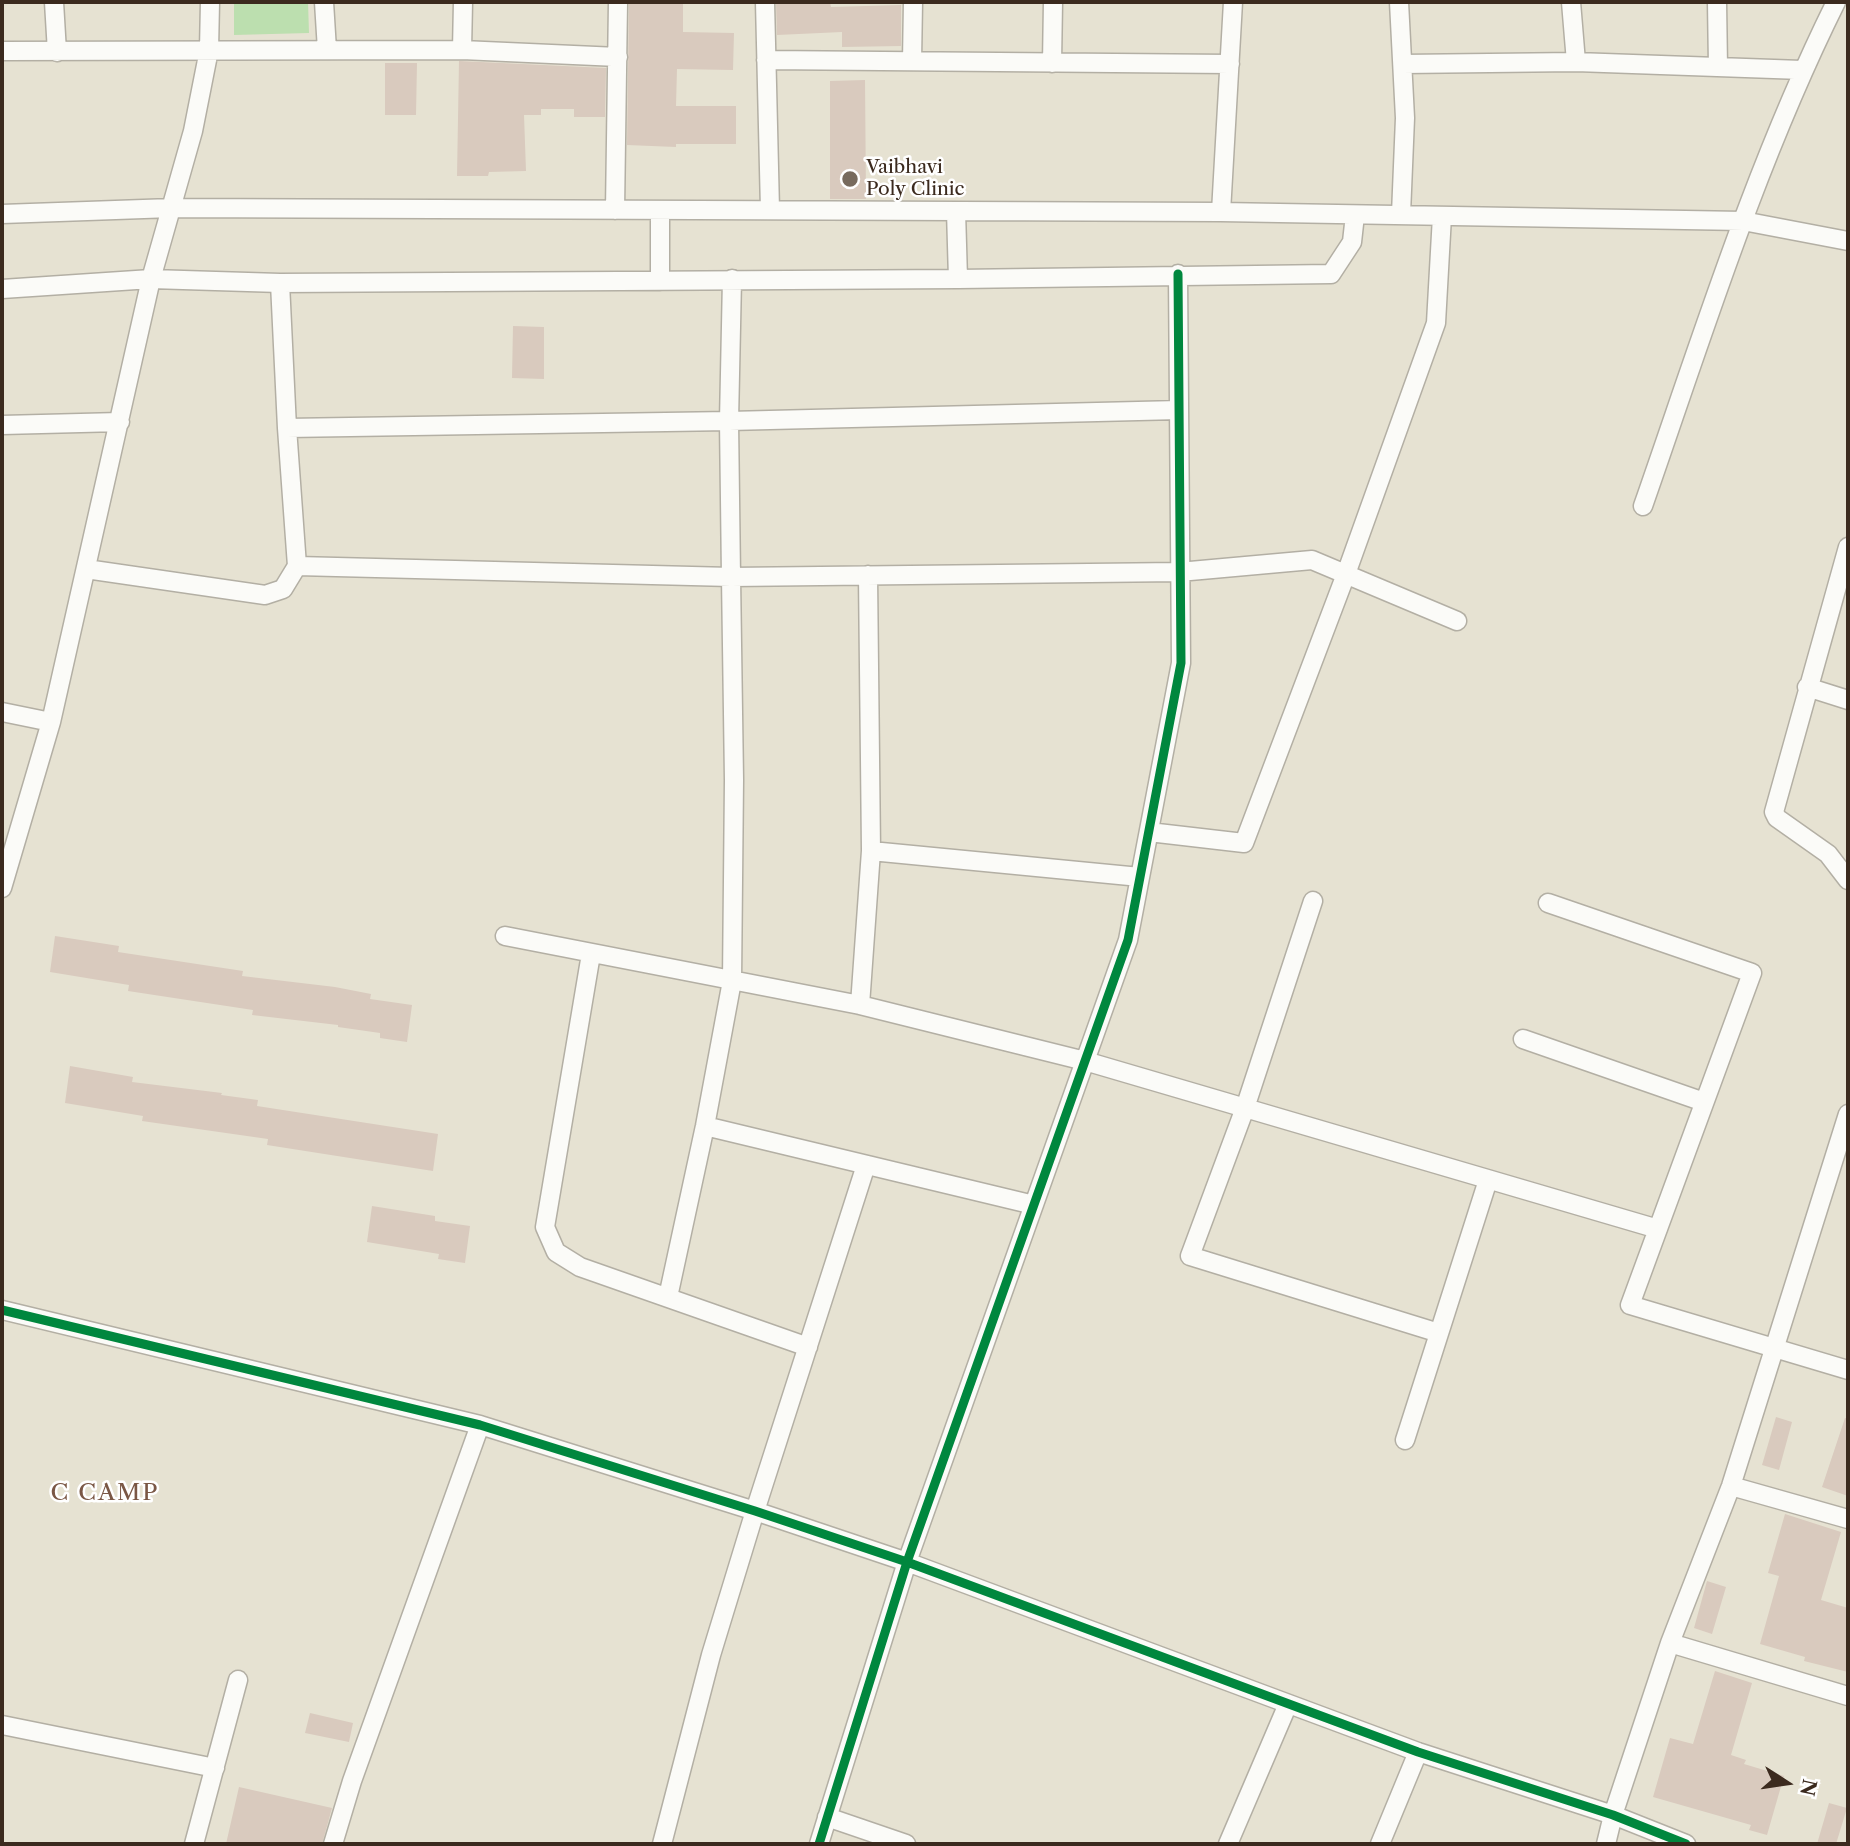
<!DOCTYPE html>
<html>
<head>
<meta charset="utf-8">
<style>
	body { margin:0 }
	#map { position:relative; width:1850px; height:1846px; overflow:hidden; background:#e6e2d2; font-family:"Libre Caslon Text",serif }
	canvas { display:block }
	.frame { position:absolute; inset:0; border:4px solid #3b2a1e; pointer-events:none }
	.north { position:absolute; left:1752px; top:1748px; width:70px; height:70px; -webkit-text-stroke:5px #fff; paint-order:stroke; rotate:102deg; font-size:19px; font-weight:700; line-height:28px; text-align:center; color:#3b2a1e }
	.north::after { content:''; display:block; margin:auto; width:24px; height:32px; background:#3b2a1e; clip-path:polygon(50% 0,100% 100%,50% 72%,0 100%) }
</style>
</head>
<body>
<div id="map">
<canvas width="1850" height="1846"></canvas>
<div class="frame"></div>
<div class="north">N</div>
</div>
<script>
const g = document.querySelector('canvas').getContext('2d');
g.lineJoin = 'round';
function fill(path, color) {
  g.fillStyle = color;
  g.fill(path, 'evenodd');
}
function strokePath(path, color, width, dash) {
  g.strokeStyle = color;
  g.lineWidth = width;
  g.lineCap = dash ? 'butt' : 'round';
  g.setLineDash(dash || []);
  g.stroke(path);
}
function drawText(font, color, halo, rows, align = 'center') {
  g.font = font + ' "Libre Caslon Text",serif';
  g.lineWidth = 5;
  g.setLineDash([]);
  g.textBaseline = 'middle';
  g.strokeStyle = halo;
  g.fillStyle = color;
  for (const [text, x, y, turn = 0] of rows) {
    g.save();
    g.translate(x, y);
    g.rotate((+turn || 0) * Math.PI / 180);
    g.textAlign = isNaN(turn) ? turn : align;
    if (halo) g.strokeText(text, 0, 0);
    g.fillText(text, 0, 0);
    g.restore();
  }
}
fill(new Path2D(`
	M234 2H308L309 33 234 35Z`), '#bcdfaf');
fill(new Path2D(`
	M629 2H683V32L734 33 733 70 677 69 676 106H736V144H676V147L627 145Z
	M776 2H830L831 7 901 5V46L842 47V32L777 35Z
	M459 61 606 68 605 117H574V109H541V115H524L526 171 489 172 488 176H457Z
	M385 63H417L416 115H385Z
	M865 80 866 199H830V81Z
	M513 326 544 327V379L512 378Z
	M55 936 119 946 118 952 243 971 242 976 335 987 371 994 370 999 412 1005 407 1042 380 1038V1033L338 1027V1025L252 1015 253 1010 128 991 129 985 50 972Z
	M70 1066 133 1077 132 1082 222 1093 221 1095 258 1100 257 1106 438 1134 433 1171 267 1145 268 1139 142 1121 143 1116 65 1103Z
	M372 1206 435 1216V1221L470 1226 465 1263 438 1259 439 1254 367 1242Z
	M1776 1417 1792 1422 1779 1470 1762 1465Z
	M1845 1418 1848 1419V1496L1822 1487Z
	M1785 1514 1841 1532 1821 1600 1848 1608V1672L1804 1661 1805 1657 1760 1644 1779 1576 1768 1573Z
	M1707 1581 1726 1587 1712 1634 1694 1628Z
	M1715 1671 1752 1683 1731 1755 1746 1760 1744 1764 1784 1776 1767 1835 1749 1830 1751 1825 1653 1797 1670 1738 1693 1744Z
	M310 1713 353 1723 349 1742 305 1733Z
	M239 1787 332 1808 322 1844H226Z
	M1829 1803 1847 1808 1836 1844H1817Z`), '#d9cabe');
const street = new Path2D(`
	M54 2 57 52
	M324 2 327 50
	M765 2 770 210
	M1399 2 1405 118 1401 214
	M1571 2 1576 62 1802 70
	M1717 2 1718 67
	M462 50 463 2
	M2 51 462 50 618 57
	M766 60 1230 64
	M912 61 913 2
	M1052 63 1053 2
	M1403 64 1576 62
	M615 210 618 2
	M956 211 958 279
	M1221 212 1743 221 1848 241
	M2 214 172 208 1221 212 1233 2
	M660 281V210
	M280 283 287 428 297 566 731 577 729 421 732 279
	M2 289 151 279 280 283 958 279 1331 274 1352 242 1355 215
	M2 425 120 422
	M287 428 729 421 1179 410
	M1643 506C1702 337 1756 163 1836 2
	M1848 547 1774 812 1777 818 1828 854 1848 880
	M86 569 265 595 283 589 297 566
	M1807 687 1848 700
	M2 712 51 722
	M1149 832 1244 843 1346 574 1436 323 1442 216
	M871 851 1140 877
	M2 888 51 722 151 279 193 131 209 50 210 2
	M1313 901 1245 1108 1190 1256 1439 1333
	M1548 903 1752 973 1630 1305 1848 1370
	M505 936 860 1005 1085 1061 1658 1229
	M591 954 545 1227 556 1252 580 1267 808 1347
	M860 1005 871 851 868 575
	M1523 1039 1704 1102
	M705 1126 1034 1205
	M668 1297 705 1126 732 981 734 780 731 577 1179 572 1312 560 1457 621
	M2 1310 480 1425 755 1511 907 1562 1418 1752 1613 1815 1686 1844
	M1405 1440 1488 1180
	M1731 1486 1848 1519
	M1670 1643 1848 1696
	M2 1725 215 1768
	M827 1817 906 1844
	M194 1844 238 1680
	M333 1844 352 1781 480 1425
	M662 1844 711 1655 755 1511 866 1165
	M819 1844 907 1562 1128 940 1181 663 1178 274
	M1228 1844 1288 1704
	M1380 1844 1418 1752
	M1606 1844 1613 1815 1670 1643 1731 1486 1848 1114`);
strokePath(street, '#b3afa4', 21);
strokePath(street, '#fbfbf8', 18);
strokePath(new Path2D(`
	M2 1310 480 1425 755 1511 907 1562 1418 1752 1613 1815 1686 1844
	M819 1844 907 1562 1128 940 1181 663 1178 274`), '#00873e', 9);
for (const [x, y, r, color] of [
	[850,179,9,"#776a5d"]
]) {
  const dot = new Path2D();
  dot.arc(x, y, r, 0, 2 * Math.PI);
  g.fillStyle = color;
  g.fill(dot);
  strokePath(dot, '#fff', 2.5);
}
drawText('19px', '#3b2a1e', '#fff', [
	["Vaibhavi",866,168],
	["Poly Clinic",866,190]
], 'left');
g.letterSpacing = '2px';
drawText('23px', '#7a5745', '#fff', [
	["C CAMP",105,1493]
]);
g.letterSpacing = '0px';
</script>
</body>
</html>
